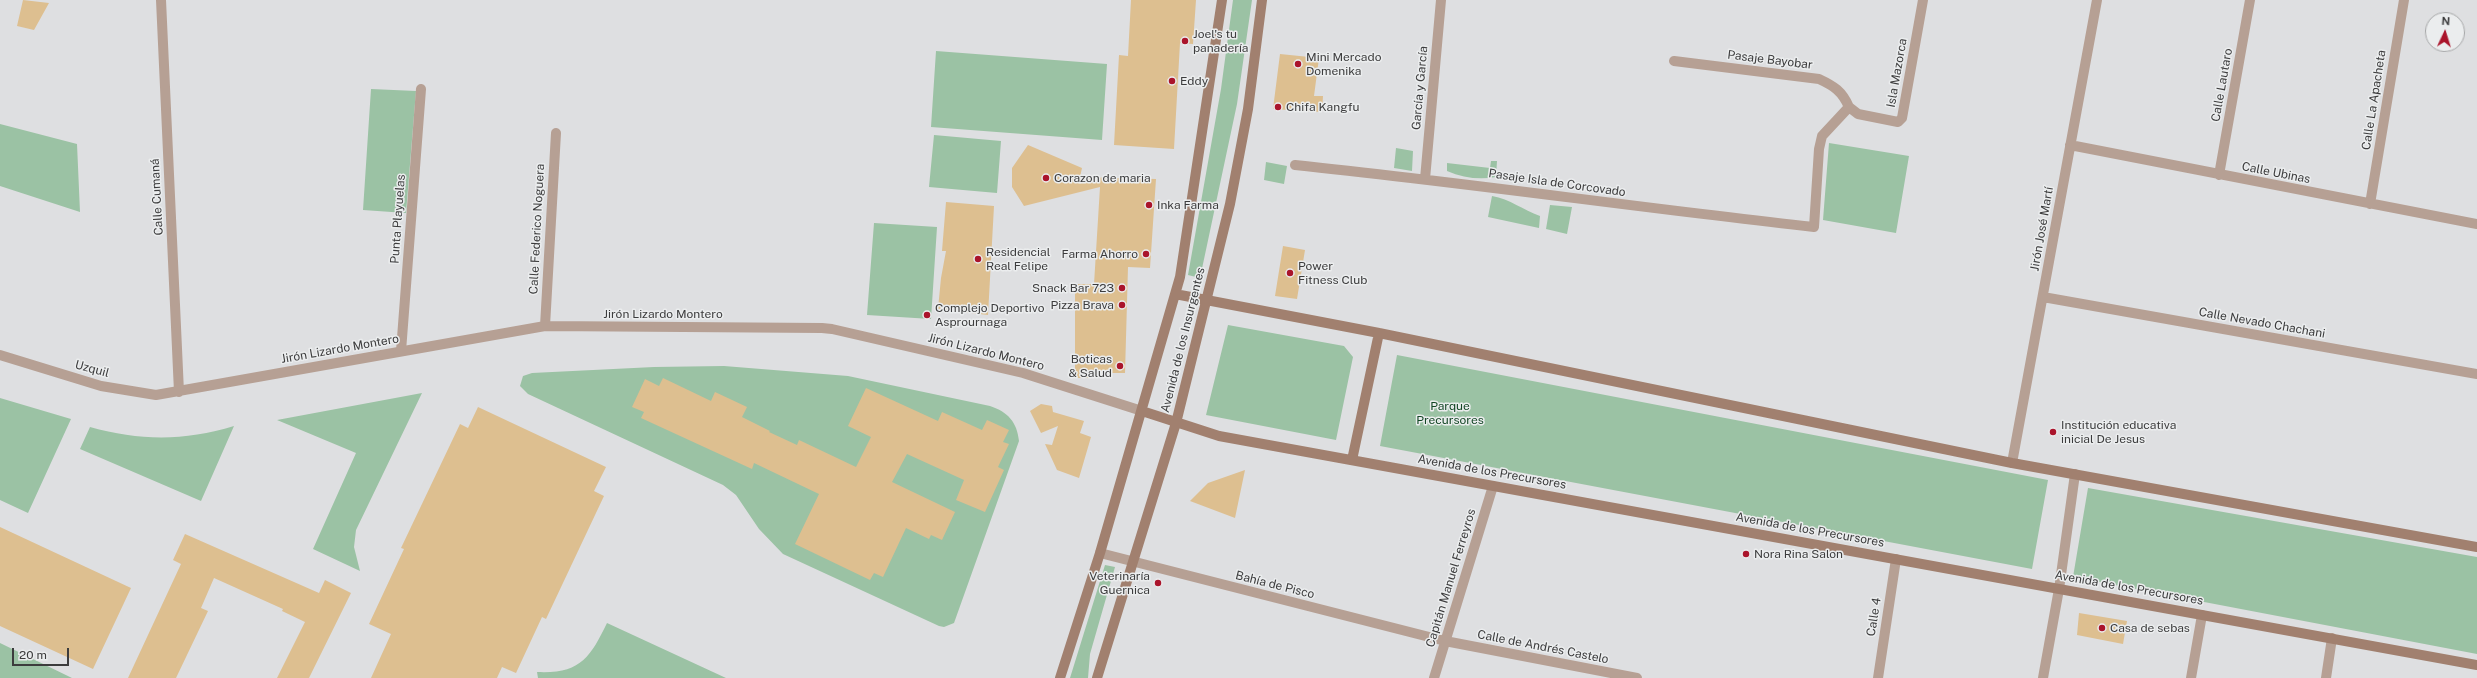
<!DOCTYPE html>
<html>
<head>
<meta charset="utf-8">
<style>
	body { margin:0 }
	#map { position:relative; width:2477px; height:678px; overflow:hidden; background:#dedfe1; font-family:"Public Sans",sans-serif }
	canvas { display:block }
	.north { position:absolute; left:2425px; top:12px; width:40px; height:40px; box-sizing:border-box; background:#ebedee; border:1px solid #a5a6a7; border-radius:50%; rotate:4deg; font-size:11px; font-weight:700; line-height:16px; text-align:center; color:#3c3c3d }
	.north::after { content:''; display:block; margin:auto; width:14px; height:18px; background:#aa142b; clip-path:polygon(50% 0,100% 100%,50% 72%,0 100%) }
	.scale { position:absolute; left:12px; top:648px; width:57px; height:18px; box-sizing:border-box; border:2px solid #3c3c3d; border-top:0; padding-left:5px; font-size:12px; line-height:14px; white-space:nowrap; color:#3c3c3d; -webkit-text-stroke:3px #ebedee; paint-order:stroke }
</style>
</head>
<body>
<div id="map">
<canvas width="2477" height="678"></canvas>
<div class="north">N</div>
<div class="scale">20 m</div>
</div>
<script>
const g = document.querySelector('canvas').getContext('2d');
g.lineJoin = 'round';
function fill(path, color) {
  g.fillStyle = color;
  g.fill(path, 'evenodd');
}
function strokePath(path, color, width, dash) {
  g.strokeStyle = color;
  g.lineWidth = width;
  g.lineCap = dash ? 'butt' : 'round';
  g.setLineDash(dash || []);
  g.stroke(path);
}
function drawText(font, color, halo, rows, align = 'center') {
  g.font = font + ' "Public Sans",sans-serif';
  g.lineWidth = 3;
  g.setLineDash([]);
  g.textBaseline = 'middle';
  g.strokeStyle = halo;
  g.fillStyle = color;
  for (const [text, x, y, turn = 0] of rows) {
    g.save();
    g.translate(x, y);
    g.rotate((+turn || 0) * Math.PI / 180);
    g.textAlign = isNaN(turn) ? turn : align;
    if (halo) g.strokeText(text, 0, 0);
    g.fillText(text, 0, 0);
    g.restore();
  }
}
fill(new Path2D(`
	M1233 0H1252L1237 104 1200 278 1188 275 1221 89Z
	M936 51 1107 64 1102 140 931 127Z
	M371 89 416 91 406 213 363 210Z
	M0 124 77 144 80 212 0 186Z
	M934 135 1001 141 997 193 929 187Z
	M1829 143 1909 156 1896 233 1823 220Z
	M1396 148 1413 151 1412 171 1394 168Z
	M1491 161H1497L1496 177C1480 180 1463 178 1447 171V163L1490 168Z
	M1266 162 1287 166 1284 184 1264 180Z
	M1492 196C1510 199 1523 210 1540 216L1539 228 1488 217Z
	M1550 205 1572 207 1567 234 1546 229Z
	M874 223 937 227 931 319 867 315Z
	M1228 325 1344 346 1353 357 1336 440 1206 415Z
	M1397 355 2048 480 2032 569 1380 446Z
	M724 366 848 376 990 406C1008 412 1017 422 1019 441L954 623 944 627 939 626 783 554 759 529 736 495 723 485 528 394 520 386 523 376 532 373 654 367Z
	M422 393 356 530 354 547 360 571 313 549 356 453 277 420Z
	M0 398 71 419 28 513 0 500Z
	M234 426 201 501 80 449 90 427C140 441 185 441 234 426Z
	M2088 488 2477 557V654L2073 577Z
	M1105 565 1115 567 1090 654 1088 678H1070Z
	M607 623 726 678H538L537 672C580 674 590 658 607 623Z
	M0 643 72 678H0Z`), '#9bc2a4');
fill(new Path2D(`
	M23 0 49 3 34 30 17 26Z
	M1131 0H1196L1193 44 1180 43 1174 149 1114 145 1119 55 1128 56Z
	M1280 54 1319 58 1314 96H1323L1322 112 1273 109Z
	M1028 145 1082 168 1080 177 1156 179 1150 268 1128 267 1125 373H1103V378H1075V284H1094L1100 187 1024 206 1012 187V168Z
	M946 202 994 206 988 315 938 309 941 278 946 251H942Z
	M1283 246 1305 250 1297 299 1275 296Z
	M663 378 711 401 715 392 747 407 742 417 770 431 769 432 797 445 799 440 856 467 871 437 848 426 866 388 938 421 942 412 982 430 987 420 1009 430 1003 442 1009 444 998 467 1004 470 985 512 956 500 964 480 907 454 892 482 955 512 942 540 931 535 929 539 906 528 883 577 874 573 870 580 795 544 819 494 754 463 752 469 641 418 644 412 632 407 645 379 659 386Z
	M1041 404 1052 406 1053 412 1084 421 1080 433 1091 437 1079 478 1057 470 1045 444 1052 445 1058 426 1041 433 1030 411Z
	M478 407 606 467 594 491 604 496 546 619 542 617 516 673 502 667 497 678H371L391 634 369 624 404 549 401 548 460 424 468 428Z
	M1245 470 1235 518 1190 501 1208 483Z
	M0 527 131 588 93 669 0 626Z
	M185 534 319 593 325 580 351 593 309 678H277L305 622 282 611 283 609 214 578 201 608 208 611 176 678H128L181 564 173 560Z
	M2079 613 2127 621 2123 644 2077 635Z`), '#ddbf90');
strokePath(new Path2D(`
	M161 0 179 392
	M1674 61 1819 79C1834 86 1842 91 1849 107
	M1849 107 1858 114 1898 122 1902 118 1923 0
	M2070 145 2477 224
	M1295 165C1469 183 1641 208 1814 227L1819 149 1822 136 1849 107
	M2219 175 2250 0
	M1425 179 1441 0
	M2370 204 2404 0
	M2043 297 2477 374
	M545 326 556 133
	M401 351 421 89
	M0 355 101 386 156 395 545 326 822 328 832 329 1023 373 1142 411
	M2012 463 2097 0
	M1100 553 1445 641 1637 678
	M1434 678 1493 486
	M1878 678 1896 559
	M2043 678 2059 589 2075 474
	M2191 678 2202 615
	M2326 678 2332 638`), '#b6a094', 10);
strokePath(new Path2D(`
	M1175 294 1379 333 2012 463 2477 547
	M1142 411 1219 436 2477 665
	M1352 460 1379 333
	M1060 678 1100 553 1180 277 1222 0
	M1097 678 1176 423 1230 204 1248 109 1262 0`), '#a1806f', 10);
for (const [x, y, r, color] of [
	[1185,41,4,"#aa142b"],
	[1298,64,4,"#aa142b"],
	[1172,81,4,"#aa142b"],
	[1278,107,4,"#aa142b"],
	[1046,178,4,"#aa142b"],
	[1149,205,4,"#aa142b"],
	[1146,254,4,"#aa142b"],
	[978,259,4,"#aa142b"],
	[1290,273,4,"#aa142b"],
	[1122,288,4,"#aa142b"],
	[1122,305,4,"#aa142b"],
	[927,315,4,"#aa142b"],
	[1120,366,4,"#aa142b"],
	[2053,432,4,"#aa142b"],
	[1746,554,4,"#aa142b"],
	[1158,583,4,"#aa142b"],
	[2102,628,4,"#aa142b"]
]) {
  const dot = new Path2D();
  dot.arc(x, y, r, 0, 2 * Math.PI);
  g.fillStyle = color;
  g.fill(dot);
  strokePath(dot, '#ebedee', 1.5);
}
drawText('12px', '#3c3c3d', '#ebedee', [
	["Joel's tu",1193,34],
	["panadería",1193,48],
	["Mini Mercado",1306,57],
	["Domenika",1306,71],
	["Eddy",1180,81],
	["Chifa Kangfu",1286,107],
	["Corazon de maria",1054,178],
	["Inka Farma",1157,205],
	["Residencial",986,252],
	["Real Felipe",986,266],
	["Farma Ahorro",1138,254,"right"],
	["Power",1298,266],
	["Fitness Club",1298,280],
	["Snack Bar 723",1114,288,"right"],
	["Pizza Brava",1114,305,"right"],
	["Complejo Deportivo",935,308],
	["Asprournaga",935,322],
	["Boticas",1112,359,"right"],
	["& Salud",1112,373,"right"],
	["Institución educativa",2061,425],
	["inicial De Jesus",2061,439],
	["Nora Rina Salon",1754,554],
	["Veterinaría",1150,576,"right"],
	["Guernica",1150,590,"right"],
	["Casa de sebas",2110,628]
], 'left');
drawText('12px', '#3c3c3d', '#ebedee', [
	["Pasaje Bayobar",1770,60,7],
	["Isla Mazorca",1897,73,-80],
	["Calle Lautaro",2222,85,-80],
	["García y García",1420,88,-85],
	["Calle La Apacheta",2374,100,-81],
	["Calle Ubinas",2276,173,11],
	["Pasaje Isla de Corcovado",1557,183,8],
	["Calle Cumaná",157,197,-93],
	["Punta Playuelas",398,219,-86],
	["Calle Federico Noguera",537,229,-87],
	["Jirón José Martí",2042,229,-80],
	["Jirón Lizardo Montero",663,314],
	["Calle Nevado Chachani",2262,323,10],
	["Avenida de los Insurgentes",1183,340,-76],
	["Jirón Lizardo Montero",340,349,-10],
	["Jirón Lizardo Montero",986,352,14],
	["Uzquil",92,369,15],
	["Avenida de los Precursores",1492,472,10],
	["Avenida de los Precursores",1810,530,10],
	["Capitán Manuel Ferreyros",1451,578,-73],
	["Bahía de Pisco",1275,585,14],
	["Avenida de los Precursores",2129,588,10],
	["Calle 4",1874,617,-81],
	["Calle de Andrés Castelo",1543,647,11]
]);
drawText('12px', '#124624', '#ebedee', [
	["Parque",1450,406],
	["Precursores",1450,420]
]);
</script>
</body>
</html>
